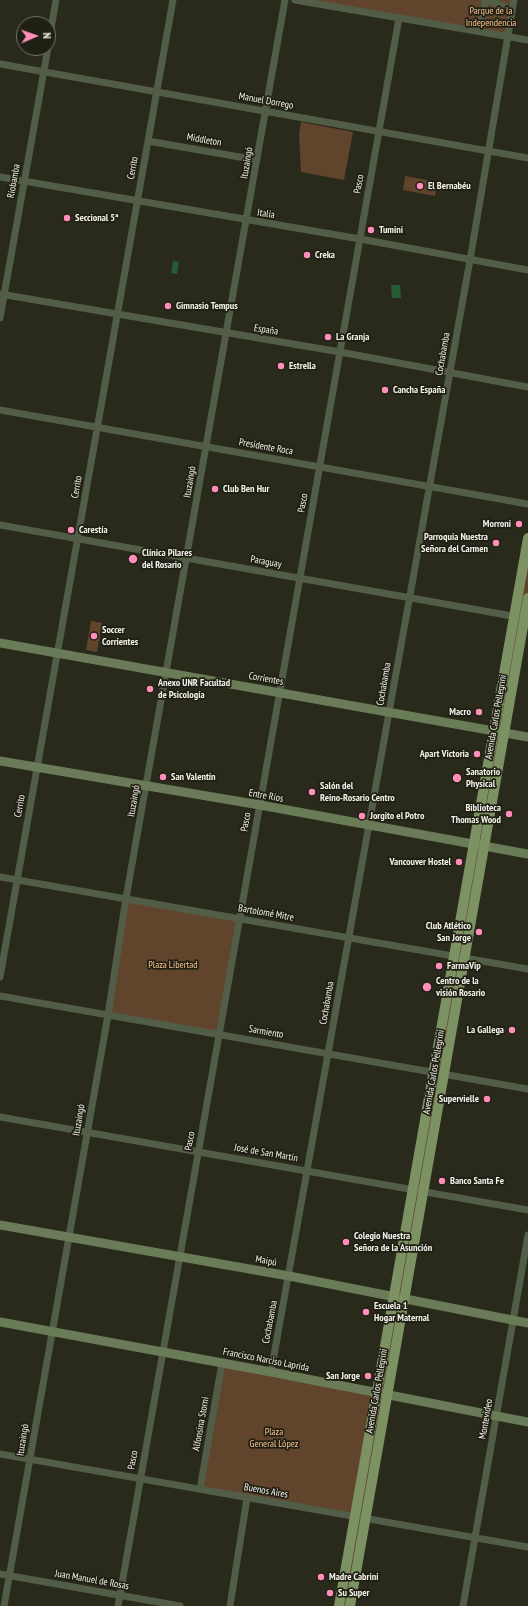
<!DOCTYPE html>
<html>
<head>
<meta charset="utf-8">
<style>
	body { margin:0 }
	#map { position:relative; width:528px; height:1606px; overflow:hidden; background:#29291c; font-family:"PT Sans Narrow",sans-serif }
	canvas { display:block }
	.north { position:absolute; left:16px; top:16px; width:40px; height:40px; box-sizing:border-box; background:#201f13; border:1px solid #747369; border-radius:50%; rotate:88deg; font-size:11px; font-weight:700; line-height:16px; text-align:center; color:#f2f2ea }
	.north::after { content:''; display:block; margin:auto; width:14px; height:18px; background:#ff8eba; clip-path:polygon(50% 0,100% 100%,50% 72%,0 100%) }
</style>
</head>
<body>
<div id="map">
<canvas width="528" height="1606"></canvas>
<div class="north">N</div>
</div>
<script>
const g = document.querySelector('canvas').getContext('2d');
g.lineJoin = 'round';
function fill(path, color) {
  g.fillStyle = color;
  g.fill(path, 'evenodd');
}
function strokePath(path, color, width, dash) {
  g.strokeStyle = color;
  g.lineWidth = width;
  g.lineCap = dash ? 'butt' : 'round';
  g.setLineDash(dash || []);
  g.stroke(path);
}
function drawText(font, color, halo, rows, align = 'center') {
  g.font = font + ' "PT Sans Narrow",sans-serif';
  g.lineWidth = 3.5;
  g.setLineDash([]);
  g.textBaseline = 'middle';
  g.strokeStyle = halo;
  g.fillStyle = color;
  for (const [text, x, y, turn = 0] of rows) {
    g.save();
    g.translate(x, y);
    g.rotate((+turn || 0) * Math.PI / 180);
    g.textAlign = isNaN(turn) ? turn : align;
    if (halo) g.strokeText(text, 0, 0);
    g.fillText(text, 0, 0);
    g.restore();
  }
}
fill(new Path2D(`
	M295 0H514L507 37Z
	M301 122 353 132 344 180 301 172 299 134Z
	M405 176 437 182 435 196 403 190Z
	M528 538V598L350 1606H339L355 1517 200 1489 222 1363 376 1392Z
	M91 621 102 623 97 652 86 650Z
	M126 898 240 918 219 1034 108 1015Z`), '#60442b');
fill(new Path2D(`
	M173 261 179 262 177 274 171 273Z
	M391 285H400L401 298H392Z`), '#255b35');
strokePath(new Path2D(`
	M295 0 528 40
	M487 0 504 6 511 13
	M471 30C482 23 487 12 484 0
	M48 46 56 0
	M0 64 528 158
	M148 141 257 160
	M0 177 360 239 528 270
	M0 294 340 352 528 387
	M0 318 48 48
	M0 410 528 504
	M0 525 518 617
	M0 877 528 969
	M0 977 173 0
	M0 996 528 1089
	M0 1117 528 1210
	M271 1372 470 260 514 0
	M0 1454 528 1547
	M200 1489 222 1363
	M0 1574 180 1606
	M4 1606 108 1015 126 898 285 0
	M118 1606 399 18
	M230 1606 247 1498
	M463 1606 528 1235`), '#525d47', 7);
strokePath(new Path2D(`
	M0 643 528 737
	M0 761 260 805 528 854
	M0 1225 289 1276 528 1323
	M0 1322 271 1372 528 1422`), '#6a7b57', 9);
strokePath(new Path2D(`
	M339 1606 528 538
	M350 1606 528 598`), '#7c9263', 10);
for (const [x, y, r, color] of [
	[420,186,4,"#ff8eba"],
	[67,218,4,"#ff8eba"],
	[371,230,4,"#ff8eba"],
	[307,255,4,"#ff8eba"],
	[168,306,4,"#ff8eba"],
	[328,337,4,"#ff8eba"],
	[281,366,4,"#ff8eba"],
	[385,390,4,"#ff8eba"],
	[215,489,4,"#ff8eba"],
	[519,524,4,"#ff8eba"],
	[71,530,4,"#ff8eba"],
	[496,543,4,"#ff8eba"],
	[133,559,5,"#ff8eba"],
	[94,636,4,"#ff8eba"],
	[150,689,4,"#ff8eba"],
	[479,712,4,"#ff8eba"],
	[477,754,4,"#ff8eba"],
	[163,777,4,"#ff8eba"],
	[457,778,5,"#ff8eba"],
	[312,792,4,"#ff8eba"],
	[509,814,4,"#ff8eba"],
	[362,816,4,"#ff8eba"],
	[459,862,4,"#ff8eba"],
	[479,932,4,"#ff8eba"],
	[439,966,4,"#ff8eba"],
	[427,987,5,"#ff8eba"],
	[512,1030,4,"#ff8eba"],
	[487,1099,4,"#ff8eba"],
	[442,1181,4,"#ff8eba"],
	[346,1242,4,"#ff8eba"],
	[366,1312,4,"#ff8eba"],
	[368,1376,4,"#ff8eba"],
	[321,1577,4,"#ff8eba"],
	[330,1593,4,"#ff8eba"]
]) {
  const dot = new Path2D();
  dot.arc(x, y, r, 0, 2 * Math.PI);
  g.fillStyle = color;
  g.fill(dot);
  strokePath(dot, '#201f13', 1.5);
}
drawText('10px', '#fcc391', '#201f13', [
	["Parque de la",491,11],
	["Independencia",491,23],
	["Plaza Libertad",173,965],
	["Plaza",274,1432],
	["General López",274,1444]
]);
drawText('10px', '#f2f2ea', '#201f13', [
	["Manuel Dorrego",266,101,10],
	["Middleton",204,140,10],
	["Ituzaingó",247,163,-80],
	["Cerrito",133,168,-80],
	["Riobamba",14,181,-80],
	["Pasco",359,184,-80],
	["Italia",266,214,9],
	["España",266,330,9],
	["Cochabamba",443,354,-80],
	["Presidente Roca",266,447,10],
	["Ituzaingó",190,482,-80],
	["Cerrito",77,487,-80],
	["Pasco",303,503,-80],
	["Paraguay",266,562,10],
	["Corrientes",266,679,10],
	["Cochabamba",384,684,-80],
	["Avenida Carlos Pellegrini",496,717,-80],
	["Entre Ríos",266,796,10],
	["Ituzaingó",134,801,-80],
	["Cerrito",20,806,-80],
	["Pasco",246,822,-80],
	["Bartolomé Mitre",266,913,10],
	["Cochabamba",327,1003,-80],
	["Sarmiento",266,1032,10],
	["Avenida Carlos Pellegrini",434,1072,-80],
	["Ituzaingó",79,1120,-80],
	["Pasco",190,1141,-80],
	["José de San Martín",266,1153,10],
	["Maipú",266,1261,10],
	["Cochabamba",270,1322,-79],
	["Francisco Narciso Laprida",266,1360,11],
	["Avenida Carlos Pellegrini",377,1391,-80],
	["Montevideo",486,1419,-80],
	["Alfonsina Storni",201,1424,-80],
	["Ituzaingó",23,1440,-81],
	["Pasco",133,1460,-80],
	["Buenos Aires",266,1491,10],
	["Juan Manuel de Rosas",92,1580,10]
]);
drawText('bold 10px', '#f2f2ea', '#201f13', [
	["El Bernabéu",428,186],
	["Seccional 5ª",75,218],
	["Tumini",379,230],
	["Creka",315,255],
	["Gimnasio Tempus",176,306],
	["La Granja",336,337],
	["Estrella",289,366],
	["Cancha España",393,390],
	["Club Ben Hur",223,489],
	["Morroni",511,524,"right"],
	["Carestía",79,530],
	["Parroquia Nuestra",488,537,"right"],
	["Señora del Carmen",488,549,"right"],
	["Clínica Pilares",142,553],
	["del Rosario",142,565],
	["Soccer",102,630],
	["Corrientes",102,642],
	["Anexo UNR Facultad",158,683],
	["de Psicología",158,695],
	["Macro",471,712,"right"],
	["Apart Victoria",469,754,"right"],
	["Sanatorio",466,772],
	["Physical",466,784],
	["San Valentín",171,777],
	["Salón del",320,786],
	["Reino-Rosario Centro",320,798],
	["Biblioteca",501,808,"right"],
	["Thomas Wood",501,820,"right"],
	["Jorgito el Potro",370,816],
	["Vancouver Hostel",451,862,"right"],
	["Club Atlético",471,926,"right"],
	["San Jorge",471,938,"right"],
	["FarmaVip",447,966],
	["Centro de la",436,981],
	["visión Rosario",436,993],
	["La Gallega",504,1030,"right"],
	["Supervielle",479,1099,"right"],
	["Banco Santa Fe",450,1181],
	["Colegio Nuestra",354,1236],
	["Señora de la Asunción",354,1248],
	["Escuela 1",374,1306],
	["Hogar Maternal",374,1318],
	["San Jorge",360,1376,"right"],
	["Madre Cabrini",329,1577],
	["Su Super",338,1593]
], 'left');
</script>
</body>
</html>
